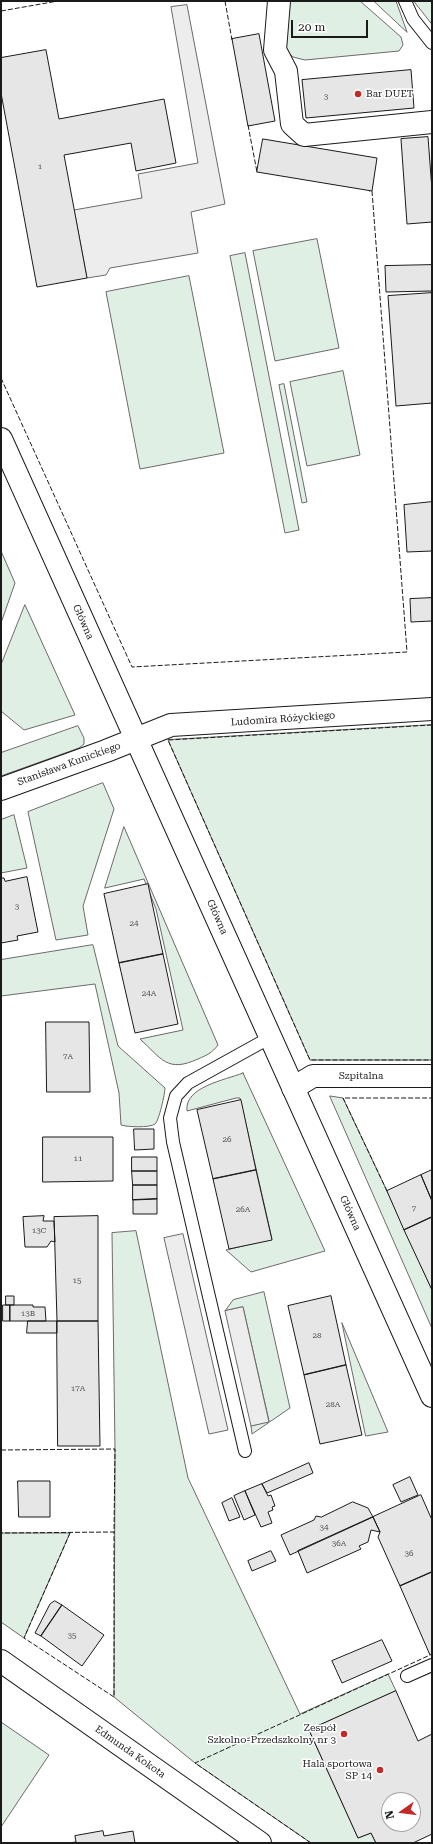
<!DOCTYPE html>
<html>
<head>
<meta charset="utf-8">
<style>
	body { margin:0 }
	#map { position:relative; width:433px; height:1844px; overflow:hidden; background:#fff; font-family:"Roboto Serif",serif }
	canvas { display:block }
	.frame { position:absolute; inset:0; border:2px solid #1a1a1a; pointer-events:none }
	.north { position:absolute; left:381px; top:1792px; width:40px; height:40px; box-sizing:border-box; background:#fff; border:1px solid #a3a3a3; border-radius:50%; rotate:256deg; font-size:11px; font-weight:700; line-height:16px; text-align:center; color:#1a1a1a }
	.north::after { content:''; display:block; margin:auto; width:14px; height:18px; background:#c62828; clip-path:polygon(50% 0,100% 100%,50% 72%,0 100%) }
	.scale { position:absolute; left:291px; top:20px; width:77px; height:18px; box-sizing:border-box; border:2px solid #1a1a1a; border-top:0; padding-left:5px; font-size:12px; line-height:14px; white-space:nowrap; color:#1a1a1a; -webkit-text-stroke:3px #fff; paint-order:stroke }
</style>
</head>
<body>
<div id="map">
<canvas width="433" height="1844"></canvas>
<div class="frame"></div>
<div class="north">N</div>
<div class="scale">20 m</div>
</div>
<script>
const g = document.querySelector('canvas').getContext('2d');
g.lineJoin = 'round';
function fill(path, color) {
  g.fillStyle = color;
  g.fill(path, 'evenodd');
}
function strokePath(path, color, width, dash) {
  g.strokeStyle = color;
  g.lineWidth = width;
  g.lineCap = dash ? 'butt' : 'round';
  g.setLineDash(dash || []);
  g.stroke(path);
}
function drawText(font, color, halo, rows, align = 'center') {
  g.font = font + ' "Roboto Serif",serif';
  g.lineWidth = 3;
  g.setLineDash([]);
  g.textBaseline = 'middle';
  g.strokeStyle = halo;
  g.fillStyle = color;
  for (const [text, x, y, turn = 0] of rows) {
    g.save();
    g.translate(x, y);
    g.rotate((+turn || 0) * Math.PI / 180);
    g.textAlign = isNaN(turn) ? turn : align;
    if (halo) g.strokeText(text, 0, 0);
    g.fillText(text, 0, 0);
    g.restore();
  }
}
const green = new Path2D(`
	M290 1H360L401 37 403 45 399 51 305 60 293 57 287 51 285 40Z
	M374 1H396L407 32Z
	M414 1H432V24Z
	M317 239 339 348 275 361 253 251Z
	M245 253 299 530 285 533 230 256Z
	M189 276 224 453 140 469 106 292Z
	M343 371 360 455 307 466 290 382Z
	M284 384 307 502 302 503 279 385Z
	M1 551 15 583 1 623Z
	M25 605 75 715 24 730 1 711V665Z
	M432 725V1060H310L168 740Z
	M78 726 84 738V744L79 748 1 776V753Z
	M103 783 114 809 83 906 88 935 56 940 28 812Z
	M14 815 27 868 1 873V820Z
	M124 827 218 1045C212 1053 207 1055 198 1059 167 1073 162 1059 140 1039L183 1030 156 909 144 879 105 888Z
	M93 945 118 1046 165 1088C165 1093 159 1121 155 1124 150 1128 127 1127 121 1125L119 1093 95 984 1 996V960Z
	M243 1073 325 1251 251 1272 226 1250 272 1239 240 1098H236L187 1111C184 1087 225 1080 243 1073Z
	M330 1096 343 1098 387 1191 432 1290V1328Z
	M136 1231 188 1478 300 1714 388 1674 396 1691 309 1730 358 1838 371 1833 376 1843H311L195 1763 114 1697 115 1449 112 1233Z
	M264 1292 290 1408 252 1434 251 1426 269 1421 243 1307 225 1311 233 1300Z
	M342 1323 388 1432 366 1436Z
	M1 1533H70L24 1638 1 1622Z
	M1 1722 49 1755 1 1827Z`);
fill(green, '#e0efe3');
strokePath(green, '#6a6a6a', 1);
const parking = new Path2D(`
	M187 5 225 204 191 212 198 253 110 268 106 275 87 278 74 210 142 198 138 174 198 163 171 7Z
	M183 1234 228 1430 209 1434 164 1238Z
	M243 1307 269 1422 251 1426 225 1311Z`);
fill(parking, '#ededed');
strokePath(parking, '#6a6a6a', 1);
const building = new Path2D(`
	M259 34 275 121 248 126 232 39Z
	M46 50 59 119 164 99 176 163 136 171 131 143 64 155 87 278 37 287 1 93V58Z
	M411 70 414 108 306 118 302 80Z
	M428 137 432 190V222L407 224 401 139Z
	M263 139 377 158 372 191 257 172Z
	M432 265V291L386 292 385 266Z
	M432 293V403L396 406 388 296Z
	M432 502V551L407 552 404 505Z
	M432 598V621L411 622 410 599Z
	M27 877 38 932 17 936 18 940 1 943V878H4L5 881Z
	M148 884 163 954 119 963 104 894Z
	M163 954 178 1024 135 1033 119 963Z
	M46 1022H89L90 1092H47Z
	M241 1100 256 1170 213 1179 197 1110Z
	M134 1129H154V1149L135 1150Z
	M43 1137H113V1181L43 1182Z
	M132 1157H157V1171H132Z
	M256 1170 272 1240 229 1249 213 1179Z
	M432 1170V1201L421 1175Z
	M132 1171H157V1185H133Z
	M421 1175 432 1201V1217L404 1230 387 1191Z
	M133 1185H157V1199L133 1200Z
	M157 1199V1214H133V1200Z
	M44 1216 43 1221H54L55 1242 51 1241 47 1247H25L23 1217Z
	M98 1216V1321H57L54 1217Z
	M432 1217V1290L404 1230Z
	M6 1296H14V1305H6Z
	M331 1296 346 1365 304 1375 288 1306Z
	M3 1305H10V1321H3Z
	M10 1305H33V1307H45L46 1321H10Z
	M28 1321H57V1333H27Z
	M57 1321H98L100 1446H58Z
	M346 1365 362 1435 320 1444 304 1375Z
	M309 1463 313 1473 267 1493 262 1484Z
	M410 1477 418 1495 401 1502 393 1485Z
	M18 1481H50V1517H19Z
	M262 1484 268 1496 271 1495 275 1506 272 1507 273 1510 268 1512 272 1523 261 1527 245 1491Z
	M245 1491 255 1515 244 1520 234 1496Z
	M421 1495 432 1520V1572L400 1586 378 1537 380 1532 373 1517Z
	M232 1498 240 1517 229 1521 222 1503Z
	M353 1502 368 1508 373 1517 290 1555 281 1535 314 1520 316 1516 321 1517Z
	M373 1517 380 1532 371 1530 368 1542 359 1546 361 1549 307 1573 298 1551Z
	M271 1551 276 1561 252 1571 248 1561Z
	M432 1572V1654L430 1655 400 1586Z
	M55 1601 62 1605 41 1636 35 1633 50 1604Z
	M62 1605 104 1635 82 1666 41 1636Z
	M382 1640 392 1661 342 1683 332 1661Z
	M396 1691 418 1741 432 1734V1834L413 1843H376L371 1833 358 1838 309 1730ZM389 1800H413V1824H389Z
	M103 1831 104 1836 133 1831 135 1843H68L76 1842 75 1836Z`);
fill(building, '#e6e6e6');
strokePath(building, '#1a1a1a', 1);
const service = new Path2D(`
	M405 1 413 19 432 43
	M245 1451 173 1142 170 1118 176 1096 188 1083 271 1037
	M407 1676 432 1665`);
const minor = new Path2D(`
	M279 1 275 50 286 71 292 124 304 135 432 122
	M1 789 106 751 171 725 432 709
	M293 1088 313 1076H432`);
const tertiary = new Path2D(`
	M1 439 432 1396
	M1 1661 260 1843`);
strokePath(service, '#1a1a1a', 14);
strokePath(minor, '#1a1a1a', 24);
strokePath(tertiary, '#1a1a1a', 24);
strokePath(service, '#fff', 12);
strokePath(minor, '#fff', 22);
strokePath(tertiary, '#fff', 22);
strokePath(new Path2D(`
	M225 1 232 40
	M1 11 58 1
	M248 125 257 172
	M1 378 132 667 407 652 372 191H369
	M432 725 168 740 310 1060H432
	M387 1191 343 1098H432
	M1 1450 115 1449 114 1532 1 1533
	M70 1533 24 1638 114 1697V1532
	M311 1843 195 1763 430 1655`), '#1a1a1a', 1, [5, 2]);
for (const [x, y, r, color] of [
	[358,94,4,"#c62828"],
	[344,1734,4,"#c62828"],
	[380,1770,4,"#c62828"]
]) {
  const dot = new Path2D();
  dot.arc(x, y, r, 0, 2 * Math.PI);
  g.fillStyle = color;
  g.fill(dot);
  strokePath(dot, '#fff', 1.5);
}
drawText('8px', '#4d4d4d', null, [
	["3",326,97],
	["1",40,167],
	["3",17,907],
	["24",134,924],
	["24A",149,994],
	["7A",68,1057],
	["26",227,1140],
	["11",78,1159],
	["7",414,1209],
	["26A",243,1210],
	["13C",39,1231],
	["15",77,1281],
	["13B",28,1314],
	["28",317,1336],
	["17A",78,1389],
	["28A",333,1405],
	["34",324,1528],
	["36A",339,1544],
	["36",409,1554],
	["35",72,1636]
]);
drawText('10px', '#1a1a1a', '#fff', [
	["Bar DUET",366,94,"left"],
	["Zespół",336,1728],
	["Szkolno-Przedszkolny nr 3",336,1740],
	["Hala sportowa",372,1764],
	["SP 14",372,1776]
], 'right');
drawText('10px', '#1a1a1a', '#fff', [
	["Główna",83,622,66],
	["Ludomira Różyckiego",283,719,-4],
	["Stanisława Kunickiego",69,764,-20],
	["Główna",217,917,66],
	["Szpitalna",361,1076],
	["Główna",350,1213,66],
	["Edmunda Kokota",130,1752,35]
]);
</script>
</body>
</html>
